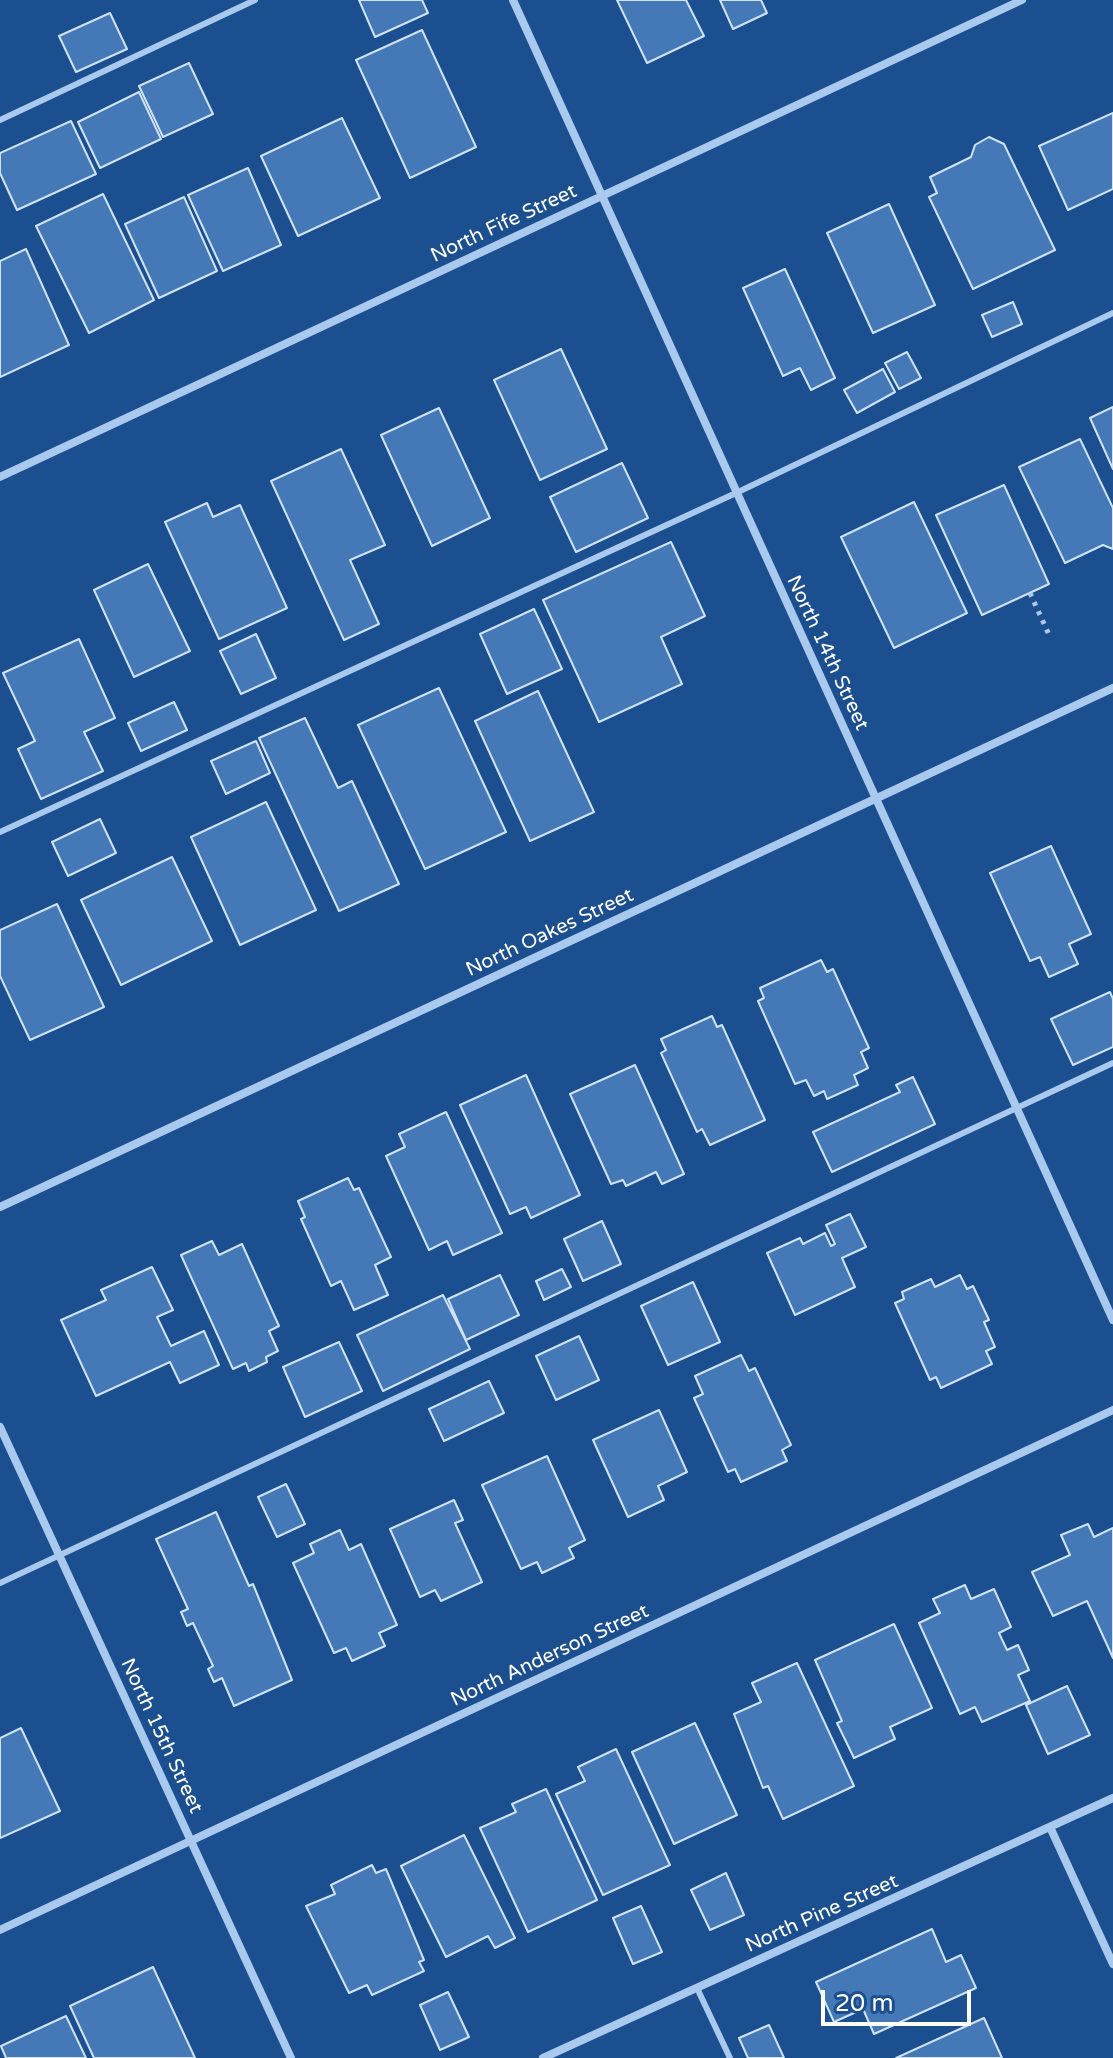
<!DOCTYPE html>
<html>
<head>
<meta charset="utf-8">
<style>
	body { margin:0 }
	#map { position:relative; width:1113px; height:2058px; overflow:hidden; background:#1b4f8f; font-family:"Varela Round",sans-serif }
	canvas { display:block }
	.scale { position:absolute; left:821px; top:1990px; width:150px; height:36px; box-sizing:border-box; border:4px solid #fff; border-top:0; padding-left:10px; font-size:24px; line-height:28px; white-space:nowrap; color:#fff; -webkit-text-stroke:6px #1b4f8f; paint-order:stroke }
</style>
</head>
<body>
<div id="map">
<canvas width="1113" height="2058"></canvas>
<div class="scale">20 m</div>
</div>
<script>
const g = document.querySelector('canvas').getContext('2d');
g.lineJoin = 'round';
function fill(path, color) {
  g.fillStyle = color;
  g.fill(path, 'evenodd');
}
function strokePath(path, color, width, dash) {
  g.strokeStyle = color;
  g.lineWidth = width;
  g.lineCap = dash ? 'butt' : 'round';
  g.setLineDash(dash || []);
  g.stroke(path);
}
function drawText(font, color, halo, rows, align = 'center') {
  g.font = font + ' "Varela Round",sans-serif';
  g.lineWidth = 6;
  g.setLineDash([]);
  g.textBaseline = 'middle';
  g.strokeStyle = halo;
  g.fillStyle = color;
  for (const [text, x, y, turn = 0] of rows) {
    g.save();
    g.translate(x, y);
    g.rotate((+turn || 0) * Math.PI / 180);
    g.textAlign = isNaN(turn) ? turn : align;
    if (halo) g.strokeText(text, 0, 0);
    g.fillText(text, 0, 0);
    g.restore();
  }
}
const building = new Path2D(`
	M359 0H422L428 13 375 37Z
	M617 0H686L704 36 647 63Z
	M720 0H761L767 13 733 29Z
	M110 13 127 49 76 72 59 36Z
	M422 30 476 147 410 178 356 60Z
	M189 63 213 114 163 137 139 86Z
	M139 92 161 139 100 168 78 122Z
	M1113 113V189L1068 210 1039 146Z
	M342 118 380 198 298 236 261 156Z
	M71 121 96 174 17 210 0 173V153Z
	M989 137 1004 144 1055 250 973 289 929 197 937 193 930 177 971 157 975 145Z
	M248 168 281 245 223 271 188 195Z
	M103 194 154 300 89 333 36 226Z
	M184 197 217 271 159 298 125 224Z
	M889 204 935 305 873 333 827 233Z
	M26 249 69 345 0 377V261Z
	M785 269 835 378 811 390 800 368 783 376 743 288Z
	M1013 302 1022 324 992 337 982 315Z
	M561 349 607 449 540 480 494 380Z
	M907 352 921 378 899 389 885 363Z
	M883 369 895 392 857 413 844 390Z
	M1113 407V469L1090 418Z
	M439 408 490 518 432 546 381 435Z
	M1080 439 1113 508V549L1103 545 1065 563 1019 467Z
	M341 449 385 545 350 560 379 624 344 640 271 481Z
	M622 463 648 518 576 552 550 497Z
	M1004 485 1049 584 982 615 936 515Z
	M914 502 967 613 894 648 841 537Z
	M207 503 213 517 240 505 287 608 219 639 165 522Z
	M671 542 705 616 661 637 682 684 599 722 543 600Z
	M148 564 190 651 134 677 94 590Z
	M534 609 562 669 507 694 480 634Z
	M256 634 276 678 241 694 220 651Z
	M79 639 115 718 84 732 103 771 41 799 18 749 35 741 3 673Z
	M439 688 506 832 425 869 358 725Z
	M538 691 594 812 530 841 475 721Z
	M174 702 187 730 141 751 128 723Z
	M305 718 338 788 352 781 399 884 339 911 259 738Z
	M256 741 270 773 226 794 211 761Z
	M266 802 316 910 240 945 191 837Z
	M100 819 116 853 68 876 52 842Z
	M1051 846 1091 934 1069 944 1078 964 1049 977 1040 957 1030 961 990 873Z
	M172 857 212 941 121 985 81 900Z
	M57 904 104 1007 30 1040 0 976V930Z
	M821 960 827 972 833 969 869 1048 861 1052 868 1068 854 1075 858 1085 827 1099 824 1091 814 1096 806 1080 795 1084 758 1001 764 998 760 988Z
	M1110 992 1113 999V1047L1073 1065 1051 1019Z
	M712 1016 717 1027 722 1025 765 1120 710 1145 702 1129 697 1132 661 1053 666 1050 661 1039Z
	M635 1065 684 1174 662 1184 656 1172 626 1186 623 1180 611 1184 570 1094Z
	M526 1075 580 1195 531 1218 526 1207 510 1214 460 1105Z
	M913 1077 935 1124 832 1172 813 1132 900 1092 896 1085Z
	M446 1112 502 1233 453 1255 447 1241 429 1250 386 1156 405 1147 399 1134Z
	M348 1178 354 1190 359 1188 391 1257 375 1265 388 1295 354 1310 341 1281 331 1286 301 1219 305 1217 298 1201Z
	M850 1214 866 1247 842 1258 855 1287 795 1315 767 1253 800 1238 803 1244 825 1233 831 1246 835 1244 826 1225Z
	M602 1221 621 1264 583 1281 564 1239Z
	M212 1241 219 1255 242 1244 279 1326 269 1331 278 1351 266 1357 267 1362 249 1371 246 1363 233 1369 181 1255Z
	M152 1267 173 1310 157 1317 171 1346 204 1331 219 1365 180 1383 170 1362 96 1396 61 1320 106 1300 101 1290Z
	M562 1269 571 1287 544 1300 536 1281Z
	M500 1275 519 1315 466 1340 448 1299Z
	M960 1275 967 1289 973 1286 989 1320 984 1322 995 1347 986 1351 992 1364 941 1388 936 1377 930 1380 895 1303 904 1299 902 1292 931 1279 935 1287Z
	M693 1282 720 1342 668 1365 641 1306Z
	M443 1295 470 1349 383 1391 357 1335Z
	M579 1336 599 1380 556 1400 536 1356Z
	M339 1342 362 1391 305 1417 283 1367Z
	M741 1355 749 1371 755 1368 791 1445 782 1450 787 1461 741 1482 735 1469 728 1472 694 1398 703 1394 695 1376Z
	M489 1381 504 1413 444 1441 429 1409Z
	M659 1410 687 1472 658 1486 664 1500 628 1517 593 1440Z
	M547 1456 585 1540 569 1548 574 1558 542 1573 537 1562 521 1569 482 1485Z
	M286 1484 305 1524 277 1537 258 1497Z
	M454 1500 463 1520 455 1523 482 1582 441 1601 435 1590 420 1597 390 1529Z
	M216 1512 249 1586 253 1584 292 1680 234 1706 222 1678 214 1682 208 1669 213 1666 193 1623 187 1626 181 1612 188 1609 156 1539Z
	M1088 1524 1094 1537 1113 1528V1658L1087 1601 1053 1616 1032 1572 1070 1555 1061 1535Z
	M340 1530 349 1550 361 1544 397 1625 379 1633 385 1646 352 1661 346 1648 334 1653 293 1563 314 1553 310 1544Z
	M965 1585 971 1599 994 1589 1011 1627 999 1633 1007 1650 1018 1645 1029 1670 1018 1675 1030 1701 982 1722 975 1707 960 1714 919 1623 940 1613 933 1599Z
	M894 1624 932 1708 890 1727 895 1739 854 1758 837 1723 842 1721 815 1660Z
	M797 1663 854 1786 783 1819 768 1786 763 1788 734 1714 761 1702 752 1683Z
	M1067 1686 1090 1735 1048 1754 1026 1705Z
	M695 1723 737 1815 674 1844 632 1752Z
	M21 1728 60 1811 0 1838V1738Z
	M616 1749 670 1865 603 1895 556 1794 585 1781 578 1767Z
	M546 1789 597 1900 528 1932 480 1828 516 1812 512 1804Z
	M464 1835 515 1938 495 1948 488 1936 446 1957 401 1866Z
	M372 1865 376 1873 386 1869 424 1960 419 1962 424 1971 372 1995 367 1985 349 1993 306 1906 335 1894 331 1885Z
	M726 1873 744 1915 710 1930 691 1890Z
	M641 1906 662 1952 633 1964 613 1918Z
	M932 1929 946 1962 961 1955 976 1988 874 2034 863 2009 834 2022 816 1982Z
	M153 1967 195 2058H94L70 2006Z
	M448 1992 469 2037 440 2050 420 2005Z
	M66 2016 86 2058H6L1 2046Z
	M984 2018 1002 2058H896Z
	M769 2025 784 2058H748L739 2038Z`);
fill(building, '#4478b7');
strokePath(building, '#cfe3fa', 2);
strokePath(new Path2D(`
	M1030 593 1050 637`), '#a9c9ee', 5, [4, 6]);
strokePath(new Path2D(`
	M0 120 255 0
	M0 832 736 493 1113 313
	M0 1583 1113 1063
	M697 1988 730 2058`), '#a9c9ee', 6);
strokePath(new Path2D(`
	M513 0 1113 1320
	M0 477 1022 0
	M0 1207 1113 688
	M0 1427 291 2058
	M1050 1827 1113 1964
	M0 1930 1113 1410
	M543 2058 1113 1798`), '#a9c9ee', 8);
drawText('20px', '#fff', '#1b4f8f', [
	["North Fife Street",504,224,-25],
	["North 14th Street",827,653,65],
	["North Oakes Street",550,933,-25],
	["North Anderson Street",550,1656,-25],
	["North 15th Street",161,1736,65],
	["North Pine Street",822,1914,-24]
]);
</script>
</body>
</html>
